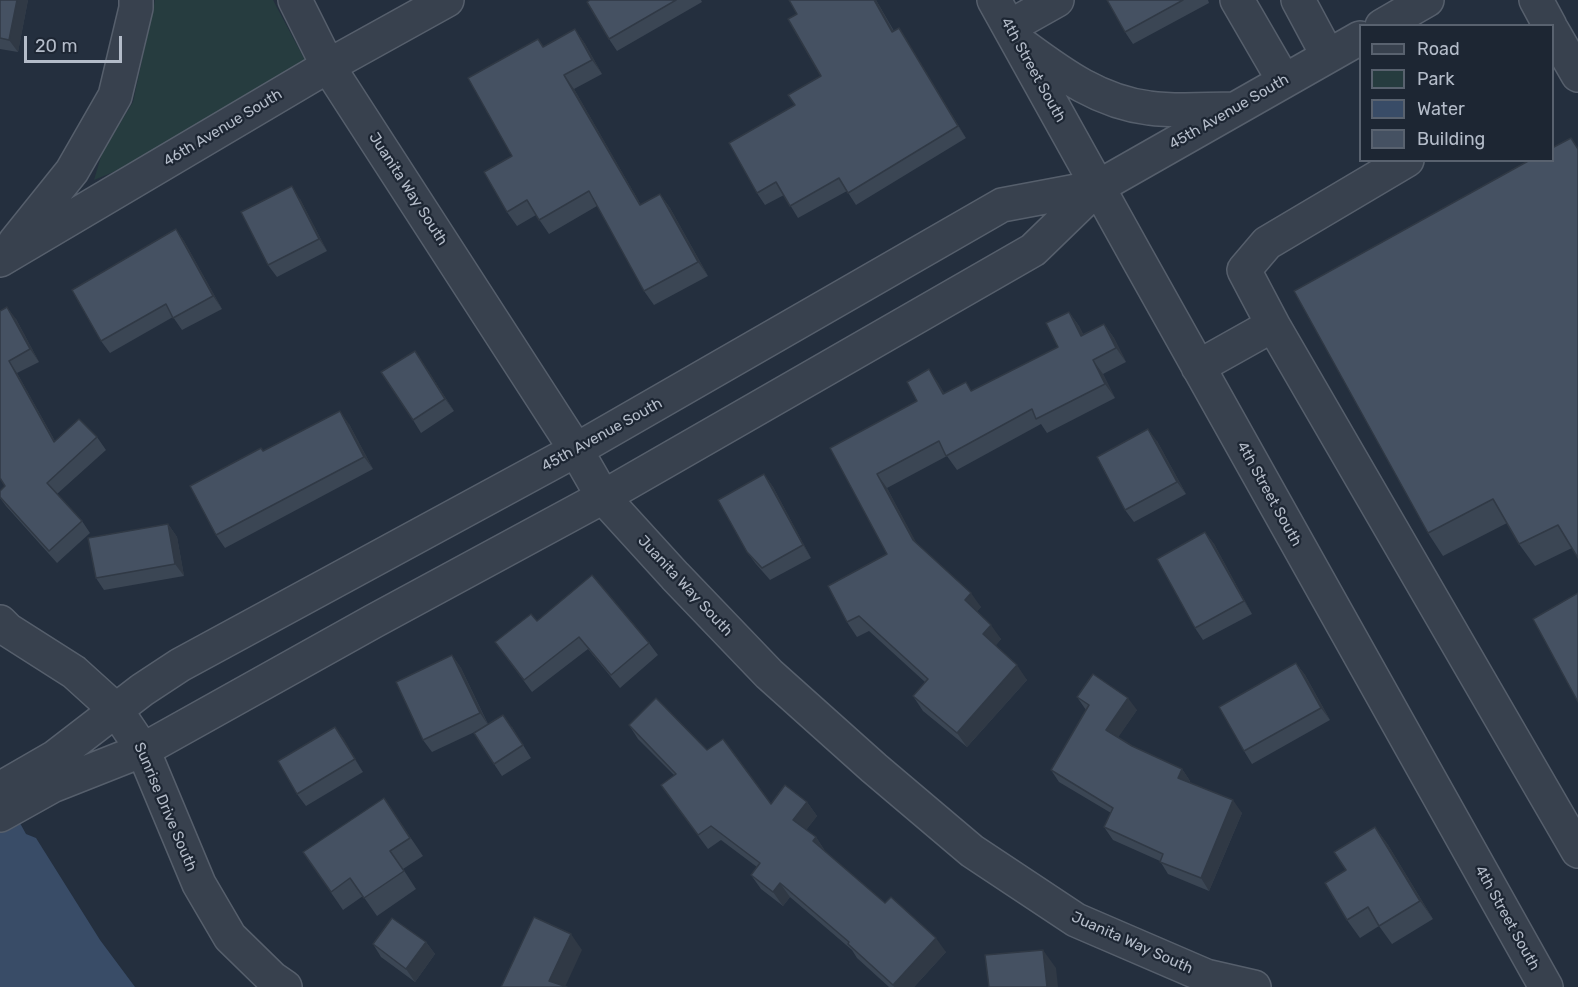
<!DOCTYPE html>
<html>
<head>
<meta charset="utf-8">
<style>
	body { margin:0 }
	#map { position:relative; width:1578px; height:987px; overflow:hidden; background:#242f3e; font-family:Rubik,sans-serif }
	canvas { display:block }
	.legend { position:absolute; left:1359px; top:24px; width:195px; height:138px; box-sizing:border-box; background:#1d2633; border:2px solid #59626f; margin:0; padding:8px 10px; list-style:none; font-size:18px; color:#b4bcc9 }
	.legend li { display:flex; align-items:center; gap:12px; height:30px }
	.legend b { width:30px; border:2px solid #59626f }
	.scale { position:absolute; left:24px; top:36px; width:98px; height:27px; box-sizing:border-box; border:3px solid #b4bcc9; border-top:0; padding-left:8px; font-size:18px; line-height:21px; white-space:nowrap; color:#b4bcc9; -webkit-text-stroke:4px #1d2633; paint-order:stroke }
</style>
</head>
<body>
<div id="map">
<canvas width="1578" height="987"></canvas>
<ul class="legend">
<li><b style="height:8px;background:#38414e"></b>Road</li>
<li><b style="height:16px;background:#263c3f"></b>Park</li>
<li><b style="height:16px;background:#394c67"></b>Water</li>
<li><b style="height:16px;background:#455162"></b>Building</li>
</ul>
<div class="scale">20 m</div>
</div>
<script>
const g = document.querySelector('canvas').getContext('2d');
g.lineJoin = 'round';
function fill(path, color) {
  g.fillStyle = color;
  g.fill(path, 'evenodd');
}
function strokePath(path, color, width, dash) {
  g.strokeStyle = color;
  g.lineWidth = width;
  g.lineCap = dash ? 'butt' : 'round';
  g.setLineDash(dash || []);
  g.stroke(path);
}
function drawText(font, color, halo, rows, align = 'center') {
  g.font = font + ' Rubik,sans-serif';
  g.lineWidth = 4.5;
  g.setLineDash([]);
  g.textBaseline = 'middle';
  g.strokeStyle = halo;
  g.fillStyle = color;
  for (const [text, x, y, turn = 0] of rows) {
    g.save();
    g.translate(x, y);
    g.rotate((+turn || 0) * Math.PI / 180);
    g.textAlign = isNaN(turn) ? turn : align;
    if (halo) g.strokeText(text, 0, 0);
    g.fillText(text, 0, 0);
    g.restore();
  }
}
fill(new Path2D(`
	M155 0H273L306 62 128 166 94 180 102 153 133 102Z`), '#263c3f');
fill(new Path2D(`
	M0 787 26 834 36 838 100 940 135 987H0Z`), '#394c67');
const minor = new Path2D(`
	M295 0 328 66 576 450 603 497 675 576 769 674 874 768 972 851 1076 920 1206 976 1254 987
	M994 0 1138 259 1546 987
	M1237 0 1284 81
	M1298 0 1328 56
	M1536 0 1550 26
	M1382 26 1427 0
	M1009 27 1057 0
	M1552 30 1578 75
	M1025 47C1063 75 1100 102 1149 108 1176 112 1206 109 1233 109
	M15 242 72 171 115 96 136 8V0
	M0 260 328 66 447 0
	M1273 325 1244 270 1267 243 1407 160
	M1198 367 1273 325 1578 851
	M0 622 8 630 74 672 116 710 143 750 199 884 230 937 272 978 285 987
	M5 786 55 757 142 690 180 665 576 450 1002 205 1098 187
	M0 815 52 786 143 750 374 621 603 497 1033 250 1098 187 1360 38`);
strokePath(minor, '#565f6c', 36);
strokePath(minor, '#38414e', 33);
fill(new Path2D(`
	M0 0H28L18 52 0 49Z
	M590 0H701L702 2 617 51 609 39Z
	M789 0H876L894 31 899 28 907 41 966 138 856 205 847 191 798 218 784 195 765 205 757 193 795 105 821 76 797 14Z
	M1107 0H1208L1209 3 1133 44 1125 32Z
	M575 29 585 44 602 74 574 89 641 205 660 194 670 208 708 276 654 305 644 291 597 206 549 234 536 215 517 226 507 212 512 156 544 47Z
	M1530 160 1572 548 1535 566 1519 544 1507 523 1443 556 1428 533Z
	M300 199 327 251 277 277 268 265Z
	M176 229 184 241 222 309 182 330 173 317 110 353 101 341Z
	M0 311 16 319 39 362 17 373 55 441 97 437 106 450 57 494 82 521 90 533 57 563 6 506 0 498V491L5 486Z
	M1069 312 1079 326 1083 334 1104 324 1114 338 1126 362 1103 374 1115 398 1047 433 1041 424 957 470 947 456 887 488 917 545 981 607 977 611 1001 639 995 646 1027 680 967 747 923 711 913 696 925 682 869 631 857 637 847 622 887 554 830 448 917 401 929 369 944 393 972 391 1058 347Z
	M423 363 454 411 421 433 413 420Z
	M349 424 373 469 225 548 216 535 263 451Z
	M1157 441 1186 494 1134 522 1125 510Z
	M764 474 773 487 811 558 770 580 756 564 747 552Z
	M168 524 177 537 184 576 104 590 96 578Z
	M1205 532 1214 544 1252 614 1203 640 1195 628Z
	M537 621 649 643 658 655 620 688 588 649 532 692 495 642Z
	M452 655 461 668 488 724 512 727 531 758 502 776 494 764 481 729 432 752 423 740Z
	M1296 663 1305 675 1330 720 1252 764 1244 751Z
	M1077 697 1137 710 1118 737 1132 746 1182 769 1190 781V783L1242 813 1209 891 1168 874 1160 861 1113 840 1104 827 1111 813 1059 782 1051 770 1086 710Z
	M629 725 707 750 771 804 807 802 817 816 806 830 816 837 825 851 885 903 946 952 914 987H889L857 958 852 950 790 897 783 906 761 889 751 875 757 867 721 840 708 849 661 785 674 775 638 739Z
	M335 727 363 772 306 806 297 794Z
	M396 816 423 856 403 869 416 889 377 916 363 896 343 910 303 852Z
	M1375 827 1388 845 1433 919 1392 944 1379 926 1360 938 1347 920 1346 870Z
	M426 942 435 954 415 982 381 957 373 944Z`), '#3b4654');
fill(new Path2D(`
	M17 0H28L18 52 9 40Z
	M874 0H876L901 45 892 32Z
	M899 28 907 41 966 138 958 126Z
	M575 29 585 44 602 74 592 60Z
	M564 75 574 89 649 219 640 205Z
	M292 186 300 199 327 251 319 239Z
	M660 194 670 208 708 276 698 262Z
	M176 229 184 241 222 309 213 296Z
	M7 307 16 319 39 362 30 349Z
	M1069 312 1079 326 1091 350 1081 336Z
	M1104 324 1114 338 1126 362 1116 348Z
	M415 351 423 363 454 411 445 399Z
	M1093 360 1103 374 1115 398 1105 384Z
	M9 361 17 373 62 454 54 442Z
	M929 369 939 384 953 408 943 394Z
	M340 411 349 424 373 469 364 457Z
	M1148 429 1157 441 1186 494 1177 482Z
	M764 474 773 487 811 558 803 545Z
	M877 474 887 488 923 555 913 540Z
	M168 524 177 537 184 576 175 564Z
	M1205 532 1214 544 1252 614 1244 601Z
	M971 593 981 607 975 614 965 600Z
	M991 625 1001 639 993 649 983 634Z
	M452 655 461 668 488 725 480 713Z
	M1296 663 1305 675 1330 720 1321 708Z
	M1017 665 1027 680 967 747 957 733Z
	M1128 698 1137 710 1115 742 1106 730Z
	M335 727 344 739 363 772 355 759Z
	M1182 769 1190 781 1186 790 1178 778Z
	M1233 800 1242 813 1209 891 1201 878Z
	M807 802 817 816 803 834 793 820Z
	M1375 827 1388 845 1433 919 1420 901Z
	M816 837 825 851 813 841Z
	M780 883 790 897 783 906 773 892Z
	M571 934 582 950 565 987 549 981Z
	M936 938 946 952 914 987H894L893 985Z
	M426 942 435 954 415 982 406 969Z
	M1043 950 1056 968 1058 987H1047Z`), '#303945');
const building = new Path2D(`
	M0 0H17L9 40 0 38Z
	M590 0H676L609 39 587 2Z
	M789 0H874L892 32 899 28 958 126 848 193 839 178 790 206 776 182 757 193 729 143 795 105 788 95 821 76 788 19 797 14Z
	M1107 0H1183L1125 32Z
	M575 29 592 60 564 75 640 205 660 194 698 262 644 291 589 191 539 220 527 200 507 212 484 172 512 156 468 78 538 39 543 47Z
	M1571 138 1578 149V558L1558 525 1519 544 1493 499 1428 533 1294 291 1530 160H1552V148Z
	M292 186 319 239 268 265 241 212Z
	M176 229 213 296 173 318 166 304 101 341 72 290Z
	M7 307 30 349 9 361 54 442 79 419 97 437 47 483 82 521 49 551 0 497V491L5 486 0 478V311Z
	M1069 312 1081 336 1104 324 1116 348 1093 360 1105 384 1036 419 1032 409 946 456 939 441 877 474 913 540 971 593 965 600 991 625 983 634 1017 665 957 733 913 696 928 679 859 616 847 622 828 586 887 554 830 448 917 401 907 382 929 369 943 394 966 382 971 391 1058 347 1046 323Z
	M415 351 445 399 413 420 381 372Z
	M340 411 364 457 216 535 190 486 261 448 263 451Z
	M1148 429 1177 482 1125 510 1097 457Z
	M764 474 803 545 762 568 747 552 718 500Z
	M168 524 175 564 96 578 88 538Z
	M1205 532 1244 601 1195 628 1157 559Z
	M592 575 649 643 611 675 579 637 524 680 495 642 531 614 537 621Z
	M1578 593V702L1533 619Z
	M452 655 480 713 423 740 396 682Z
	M1296 663 1321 708 1244 751 1219 707Z
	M1093 674 1128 698 1106 730 1132 746 1182 769 1178 778 1233 800 1201 878 1160 862 1163 854 1104 827 1113 808 1051 770 1089 705 1077 697Z
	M656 698 707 750 723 739 771 804 785 785 807 802 793 820 816 837 813 841 885 903 891 897 936 938 893 985 848 944 849 942 780 883 773 892 751 875 760 863 711 826 698 835 661 785 676 774 629 725Z
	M503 715 523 745 494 764 474 733Z
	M335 727 355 759 297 794 278 761Z
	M384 798 410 838 390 851 404 871 364 898 350 878 331 892 303 852Z
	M1375 827 1420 901 1379 926 1368 907 1347 920 1325 883 1346 870 1334 852Z
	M534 917 571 934 549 981 567 987H501Z
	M392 918 426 942 406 969 373 944Z
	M1043 950 1047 987H989L985 955Z`);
fill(building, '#455162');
strokePath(building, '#303945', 1.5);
drawText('15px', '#b4bcc9', '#1d2633', [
	["4th Street South",1033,70,61],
	["45th Avenue South",1229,112,-30],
	["46th Avenue South",223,128,-31],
	["Juanita Way South",408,189,57],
	["45th Avenue South",602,435,-29],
	["4th Street South",1269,494,61],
	["Juanita Way South",685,586,47],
	["Sunrise Drive South",165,807,67],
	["4th Street South",1507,918,61],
	["Juanita Way South",1132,943,24]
]);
</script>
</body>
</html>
